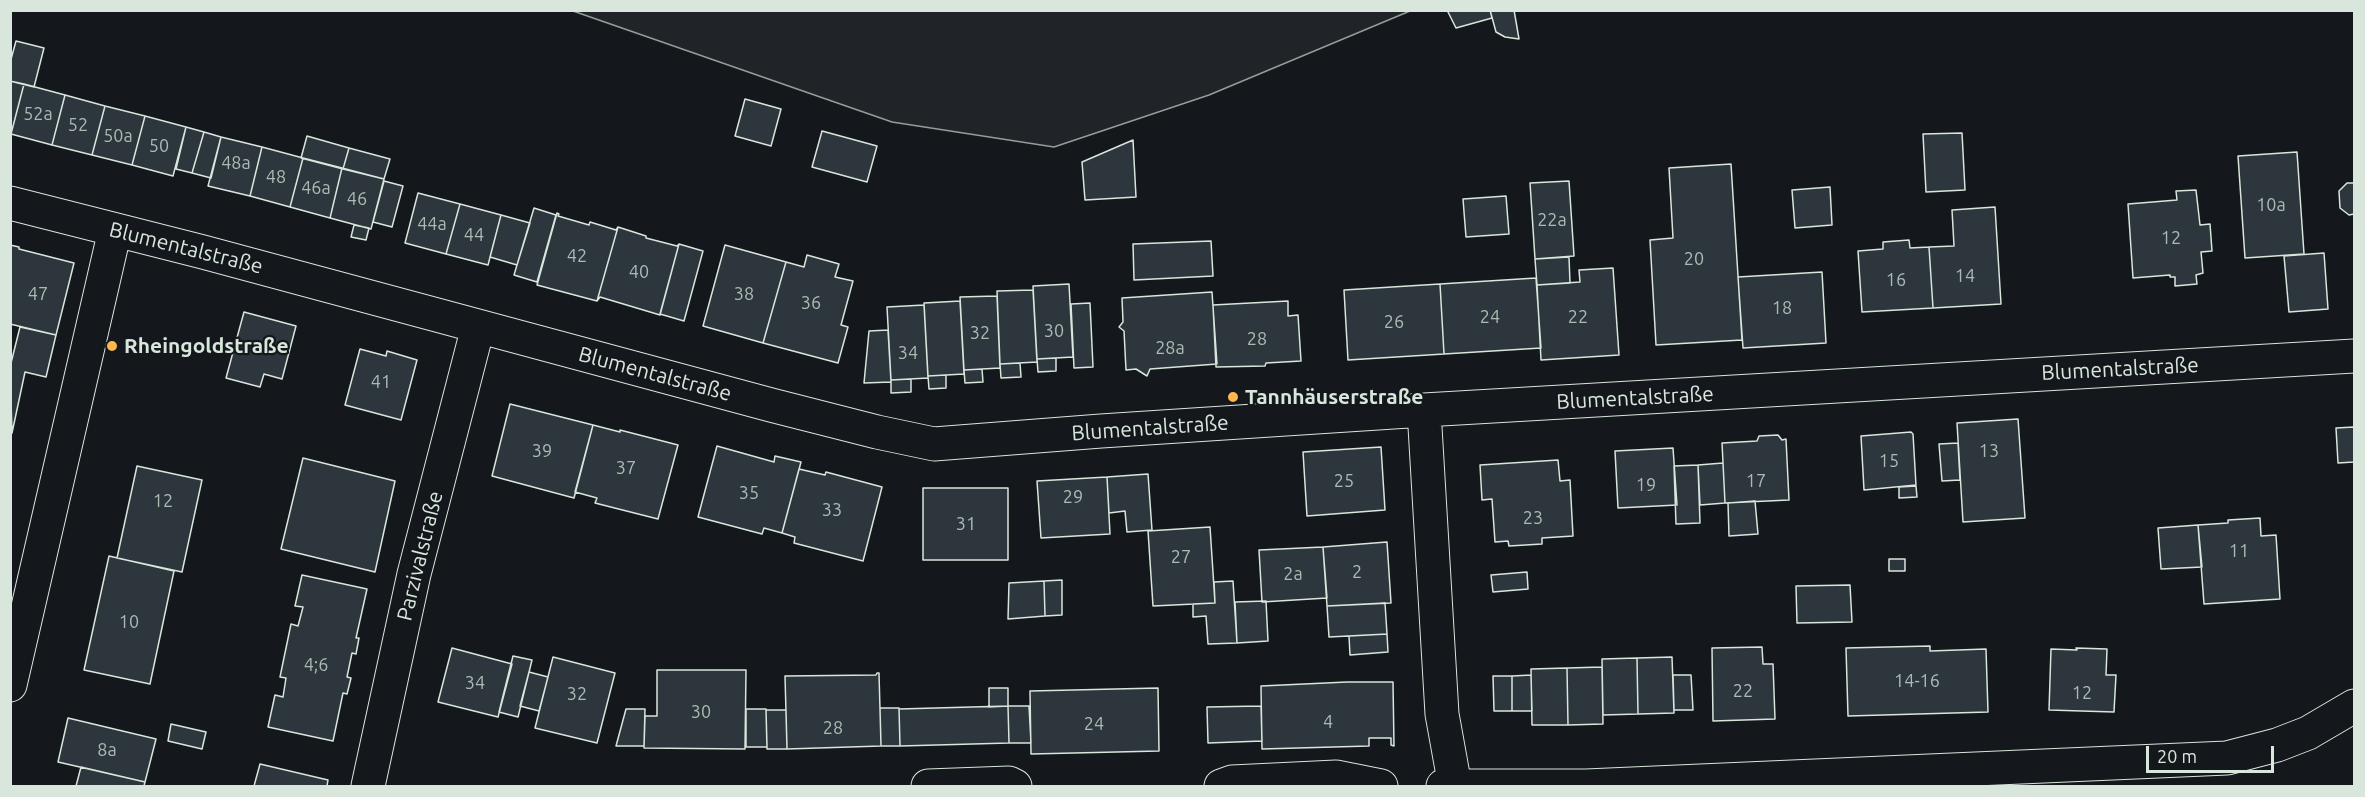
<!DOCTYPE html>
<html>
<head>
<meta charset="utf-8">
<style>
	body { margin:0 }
	#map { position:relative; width:2365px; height:797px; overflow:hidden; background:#14181c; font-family:Ubuntu,sans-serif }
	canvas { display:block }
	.frame { position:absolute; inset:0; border:12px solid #d8e6dc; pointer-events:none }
	.scale { position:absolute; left:2146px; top:746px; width:128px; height:27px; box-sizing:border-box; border:3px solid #d8e6dc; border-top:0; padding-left:8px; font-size:18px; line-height:21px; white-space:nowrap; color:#d8e6dc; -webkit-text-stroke:4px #14181c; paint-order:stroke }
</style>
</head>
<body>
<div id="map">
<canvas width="2365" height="797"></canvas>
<div class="frame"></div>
<div class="scale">20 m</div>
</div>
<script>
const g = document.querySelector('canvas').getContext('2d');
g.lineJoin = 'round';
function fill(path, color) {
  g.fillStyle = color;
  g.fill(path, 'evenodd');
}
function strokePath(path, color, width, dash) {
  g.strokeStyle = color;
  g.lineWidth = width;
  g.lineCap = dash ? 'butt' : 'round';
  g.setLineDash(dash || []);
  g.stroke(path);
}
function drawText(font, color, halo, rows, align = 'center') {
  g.font = font + ' Ubuntu,sans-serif';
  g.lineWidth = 4.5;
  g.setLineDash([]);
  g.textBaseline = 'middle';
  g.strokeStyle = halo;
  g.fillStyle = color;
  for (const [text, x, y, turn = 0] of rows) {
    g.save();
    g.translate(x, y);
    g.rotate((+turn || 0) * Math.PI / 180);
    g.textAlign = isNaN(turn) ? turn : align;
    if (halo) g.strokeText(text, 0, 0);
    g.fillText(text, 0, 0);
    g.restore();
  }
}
const green = new Path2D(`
	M573 11H1410L1209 95 1054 147 892 122Z`);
fill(green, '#202428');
strokePath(green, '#939e99', 1.5);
const building = new Path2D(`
	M1447 10H1490L1492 18 1456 28Z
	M1490 10H1514L1519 39 1505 37 1496 32Z
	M16 41 44 48 34 87 10 81V63Z
	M10 81 24 84 11 134H10Z
	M24 84 65 95 52 145 11 134Z
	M65 95 105 106 92 155 52 145Z
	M745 99 781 109 771 146 735 136Z
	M105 106 145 116 132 165 92 155Z
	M145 116 186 127 173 176 132 165Z
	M186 127 204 132 192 173 176 169Z
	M822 131 877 146 867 182 812 167Z
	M204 132 221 137 211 178 192 173Z
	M1962 133 1965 190 1926 192 1923 134Z
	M307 136 349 148 343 169 301 158Z
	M221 137 262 147 250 196 208 186Z
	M1133 140 1136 197 1085 200 1082 162Z
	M262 147 303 158 290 207 250 196Z
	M349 148 390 159 384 179 343 169Z
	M2297 152 2304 254 2245 258 2238 156Z
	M303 158 342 168 330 218 290 207Z
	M1731 164 1742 340 1656 345 1650 240 1673 238 1669 168Z
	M342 168 384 179 371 229 330 218Z
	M384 181 403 186 392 227 373 222Z
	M1569 181 1574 256 1535 259 1530 183Z
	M2347 183H2354V214L2349 215 2340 208 2339 191Z
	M1830 187 1832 225 1795 228 1792 190Z
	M2196 190 2200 225 2210 224 2212 251 2201 252 2203 273 2196 275 2197 284 2175 286V277H2170V275L2133 278 2128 204 2177 200 2176 191Z
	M418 193 460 204 446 254 405 243Z
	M1506 196 1509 234 1466 237 1463 199Z
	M460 204 501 215 488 265 446 254Z
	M1995 207 2001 304 1933 308 1929 247 1954 246 1952 210Z
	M534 208 556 215 537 282 514 275Z
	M557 213 559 214 558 216 589 225 590 222 616 230 618 227 597 301 537 285Z
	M501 215 530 223 517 265 490 257Z
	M354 225 369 228 366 240 351 237Z
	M618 227 646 236V238L677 246 679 244 660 315 600 297 597 301Z
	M1909 240 1910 248 1929 247 1933 308 1862 312 1858 251 1883 249V242Z
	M1211 241 1213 276 1134 280 1133 244Z
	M679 244 703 251 684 321 660 314Z
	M10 245 19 247V249L74 263 56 335 10 324Z
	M725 245 786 262 763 343 703 326Z
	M2324 253 2328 309 2289 312 2284 256Z
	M807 255 839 264 835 277 853 281 841 325 848 327 838 363 763 343 786 262 804 267Z
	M1569 257 1570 283 1537 285 1535 259Z
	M1613 268 1619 355 1541 360 1537 285 1580 282 1579 270Z
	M1822 272 1826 343 1743 348 1738 277Z
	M1536 278 1541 348 1444 354 1440 284Z
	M1069 284 1073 357 1037 359 1033 286Z
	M1440 284 1444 354 1348 360 1344 290Z
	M1033 290 1037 362 1000 364 997 291Z
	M1212 292 1217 364 1150 369 1147 376 1136 369 1126 370 1124 331 1119 327 1123 322 1122 298Z
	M997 296 1000 368 964 370 960 297Z
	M960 301 964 374 928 376 924 303Z
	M1288 301V316L1298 315 1301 361 1266 363 1265 366 1216 367 1213 305Z
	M1090 303 1093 367 1074 368 1071 304Z
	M924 305 928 378 891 380 887 307Z
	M244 312 296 326 282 379 264 374 260 387 226 378Z
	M20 327 56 335 46 377 25 372 12 433 10 367Z
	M888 330 891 382 864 383 869 331Z
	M360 349 386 356 387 351 417 360 401 420 345 405Z
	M1056 358V371L1038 372 1037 359Z
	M1020 363 1021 377 1001 378 1000 364Z
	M982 369 983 382 965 383 964 370Z
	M946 375V388L929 389 928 376Z
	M911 379V392L891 393V380Z
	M510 404 593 425 574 498 492 476Z
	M2018 419 2025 518 1963 522 1957 423Z
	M593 425 620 432V430L678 445 658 519 595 503 597 498 575 492Z
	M2354 427V462L2338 463 2336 428Z
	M1911 432 1913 434 1916 485 1864 490 1861 436Z
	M1778 435 1782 440 1786 439 1789 500 1725 503 1722 443 1757 441 1759 436Z
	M1958 443 1960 480 1942 481 1939 444Z
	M717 446 774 462 775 456 801 462 782 533 764 528 762 534 698 517Z
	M1381 447 1385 510 1307 516 1303 452Z
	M1673 448 1677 505 1618 508 1615 451Z
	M303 458 395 481 375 572 281 549Z
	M1558 460 1560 481 1570 480 1573 536 1542 538V544L1509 546 1508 541 1495 542 1492 499 1482 500 1480 465Z
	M1723 463 1725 503 1700 505 1698 465Z
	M1698 465 1700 523 1676 524 1674 466Z
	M137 466 202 480 182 572 117 558Z
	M799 469 825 475 826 472 882 487 863 561 794 543 795 537 782 533Z
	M1148 474 1152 530 1127 532 1125 511 1109 513 1107 477Z
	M1107 477 1110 534 1041 538 1037 481Z
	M1916 486 1917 497 1899 498V487Z
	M923 488H1008V560H923Z
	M1755 501 1758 534 1729 536 1728 503Z
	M2260 518 2261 536 2276 535 2280 599 2204 604 2198 525 2228 523V520Z
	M2198 525 2202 567 2161 569 2158 528Z
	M1210 527 1215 603 1153 606 1148 531Z
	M1387 542 1391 603 1327 606 1323 547Z
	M1323 547 1327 598 1262 602 1259 550Z
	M109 556 174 571 150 684 84 670Z
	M1889 559H1905V571H1889Z
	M1527 572 1528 589 1493 592 1491 575Z
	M302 575 367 589 356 638H359L356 654 352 653 347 677 351 678 347 694 343 693 333 741 268 727 275 695 283 697 286 678 280 677 291 624 298 626 303 607 295 606Z
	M1062 580V615L1045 616 1044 581Z
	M1044 581 1045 616 1008 619 1009 583Z
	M1233 581 1237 643 1208 644 1206 616 1193 617V604L1215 603 1214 582Z
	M1850 585 1852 622 1797 623 1796 586Z
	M1266 601 1268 641 1237 643 1235 602Z
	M1385 603 1387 634 1329 637 1327 606Z
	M1387 634 1388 652 1350 655 1349 636Z
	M1930 646V651L1986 649 1988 712 1848 716 1846 648Z
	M1762 647 1763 664H1773L1775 719 1713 721 1712 648Z
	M452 648 512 664 498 717 438 702Z
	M2076 648 2107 649 2106 675H2116L2114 712 2049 710 2051 649 2077 650Z
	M513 656 532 660 518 717 499 712Z
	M553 657 615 673 597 743 535 728Z
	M1672 657 1674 713 1638 714 1637 658Z
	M1637 658 1638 714 1603 715 1602 659Z
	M1602 667 1603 724 1568 725 1567 668Z
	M1567 668 1568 725H1532L1531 669Z
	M657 670H746L745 749 644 748 645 716H657Z
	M529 672 548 677 539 711 520 706Z
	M877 673H879L881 746 787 749 785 676 876 675Z
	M1531 675 1532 711H1512V676Z
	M1673 675H1691L1693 710H1674Z
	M1493 676H1512V711H1494Z
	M1347 682H1393L1394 746 1391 745V738H1369V746L1262 749 1261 686Z
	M989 688H1008V706L989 707Z
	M1158 688 1159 751 1031 754 1030 691Z
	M1008 706H1029L1031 743H1009Z
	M1008 706 1009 743 900 746 899 709Z
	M1261 706 1262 741 1208 743 1207 707Z
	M880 708H899L900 746H881Z
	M626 709H645L644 746H616Z
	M746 709H766L767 747H746Z
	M766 710H786L787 749H767Z
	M68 718 156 739 145 782 58 762Z
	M171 724 206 732 202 749 168 741Z
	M260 764 328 780 327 786H254Z
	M81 767 145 782 144 786H76Z`);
fill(building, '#2c363c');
strokePath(building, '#d8e6dc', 1.5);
const minor = new Path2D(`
	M10 203 203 252 771 405 877 432 934 444 1101 431 1424 410 2354 356
	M1424 410 1442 714 1455 786
	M10 685 115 230
	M368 786 414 574 478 327
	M928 786 1009 783 1015 786
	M1221 786 1232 782 1336 777 1381 786
	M1443 786H1586L2227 758 2277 745 2308 733 2354 706`);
strokePath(minor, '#d8e6dc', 35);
strokePath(minor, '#14181c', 33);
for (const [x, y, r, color] of [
	[112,346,6,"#ffb74d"],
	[1233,397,6,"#ffb74d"]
]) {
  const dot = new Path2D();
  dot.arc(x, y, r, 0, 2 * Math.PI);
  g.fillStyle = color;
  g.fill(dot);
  strokePath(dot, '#14181c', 2);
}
drawText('18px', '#adbab4', null, [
	["52a",38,114],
	["52",78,125],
	["50a",118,136],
	["50",159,146],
	["48a",236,163],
	["48",276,177],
	["46a",316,188],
	["46",357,199],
	["10a",2271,205],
	["22a",1552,220],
	["44a",432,224],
	["44",474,235],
	["12",2171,238],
	["42",577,256],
	["20",1694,259],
	["40",639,272],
	["14",1965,276],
	["16",1896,280],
	["47",38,294],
	["38",744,294],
	["36",811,303],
	["18",1782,308],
	["24",1490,317],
	["22",1578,317],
	["26",1394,322],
	["30",1054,331],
	["32",980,333],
	["28",1257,339],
	["28a",1170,348],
	["34",908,353],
	["41",381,382],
	["39",542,451],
	["13",1989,451],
	["15",1889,461],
	["37",626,468],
	["25",1344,481],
	["17",1756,481],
	["19",1646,485],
	["35",749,493],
	["29",1073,497],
	["12",163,501],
	["33",832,510],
	["23",1533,518],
	["31",966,524],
	["11",2239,551],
	["27",1181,557],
	["2",1357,572],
	["2a",1293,574],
	["10",129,622],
	["4;6",316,665],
	["14-16",1917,681],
	["34",475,683],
	["22",1743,691],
	["12",2082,693],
	["32",577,694],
	["30",701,712],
	["4",1328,722],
	["24",1094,724],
	["28",833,728],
	["8a",107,750]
]);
drawText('21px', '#d8e6dc', '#14181c', [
	["Blumentalstraße",186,248,14],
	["Blumentalstraße",2120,369,-3],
	["Blumentalstraße",655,374,15],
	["Blumentalstraße",1635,398,-3],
	["Blumentalstraße",1150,428,-4],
	["Parzivalstraße",420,556,-76]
]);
drawText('bold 21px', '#d8e6dc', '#14181c', [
	["Rheingoldstraße",124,346],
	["Tannhäuserstraße",1245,397]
], 'left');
</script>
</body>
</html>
